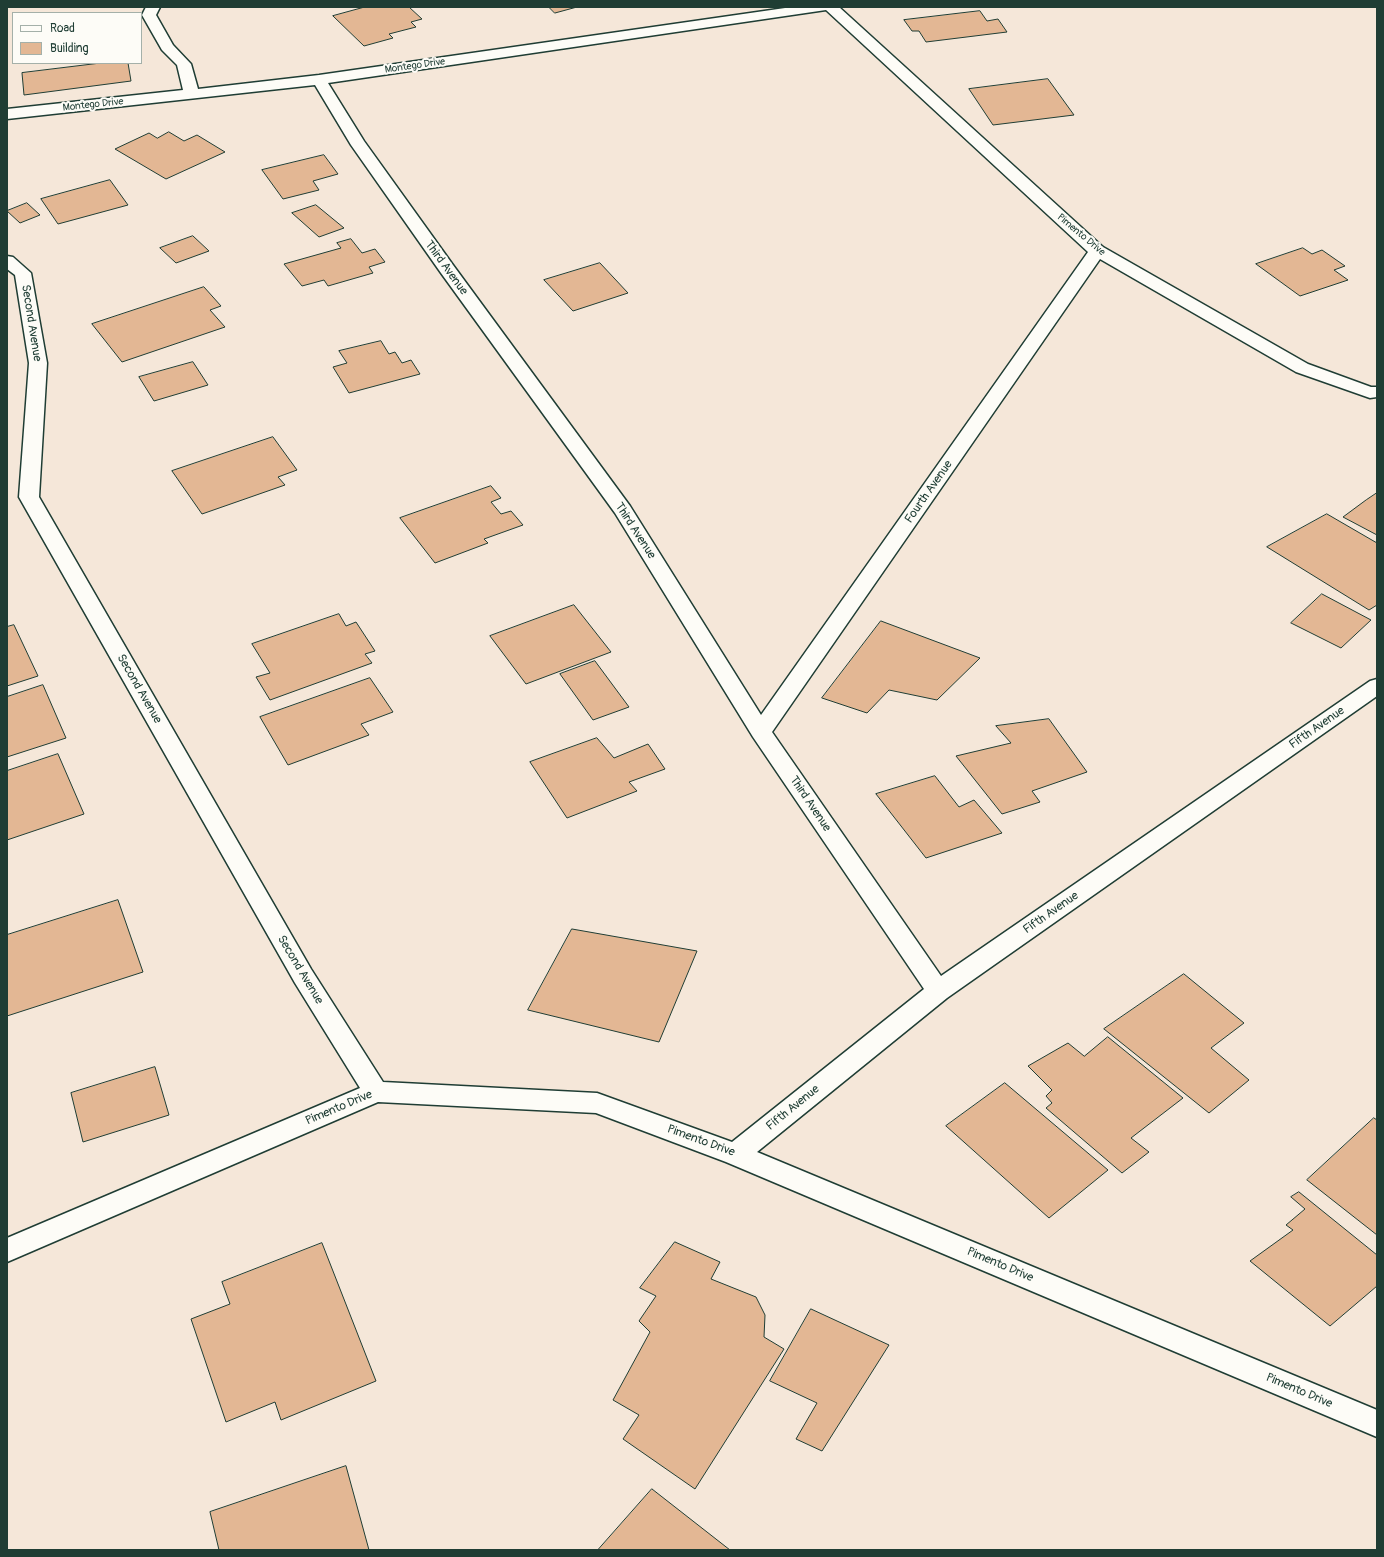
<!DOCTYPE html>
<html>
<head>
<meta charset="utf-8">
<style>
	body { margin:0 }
	#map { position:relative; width:1384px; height:1557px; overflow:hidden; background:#f5e7d9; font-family:Pangolin,sans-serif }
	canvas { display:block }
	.frame { position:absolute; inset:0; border:8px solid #1f3d34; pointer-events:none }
	.legend { position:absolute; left:12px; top:12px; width:130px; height:52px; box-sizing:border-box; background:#fdfcf7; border:1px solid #a4b0a9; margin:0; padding:5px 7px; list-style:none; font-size:12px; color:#1f3d34 }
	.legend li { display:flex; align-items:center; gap:8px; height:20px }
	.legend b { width:20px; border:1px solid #a4b0a9 }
</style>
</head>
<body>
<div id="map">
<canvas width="1384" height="1557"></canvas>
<div class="frame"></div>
<ul class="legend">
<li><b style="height:5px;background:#fdfcf7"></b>Road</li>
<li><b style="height:11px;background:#e3b794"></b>Building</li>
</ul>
</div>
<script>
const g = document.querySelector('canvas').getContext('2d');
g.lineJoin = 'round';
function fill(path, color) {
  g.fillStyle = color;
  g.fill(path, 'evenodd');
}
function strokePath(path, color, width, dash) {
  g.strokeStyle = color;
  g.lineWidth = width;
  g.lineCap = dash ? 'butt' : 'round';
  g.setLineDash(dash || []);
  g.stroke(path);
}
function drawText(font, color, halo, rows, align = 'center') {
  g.font = font + ' Pangolin,sans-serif';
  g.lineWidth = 4;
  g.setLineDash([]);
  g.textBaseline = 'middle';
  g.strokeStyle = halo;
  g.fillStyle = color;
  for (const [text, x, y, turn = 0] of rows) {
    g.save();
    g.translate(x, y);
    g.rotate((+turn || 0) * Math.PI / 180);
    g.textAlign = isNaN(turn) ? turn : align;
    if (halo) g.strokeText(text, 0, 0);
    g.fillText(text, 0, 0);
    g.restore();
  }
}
const building = new Path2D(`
	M365 7H409L422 19 411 22 416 27 389 34 393 38 364 46 333 16Z
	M549 7H577L555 13Z
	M980 11 987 21 998 19 1007 32 926 42 919 31H912L904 20Z
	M101 63H128L131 81 24 95 22 73Z
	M1048 79 1074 115 993 125 969 89Z
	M169 132 184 141 197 135 225 152 166 179 115 149 149 133 157 138Z
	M324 155 338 174 313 181 319 190 283 199 262 170Z
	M110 180 128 205 58 224 41 199Z
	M27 203 40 215 20 223 7 211Z
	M316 205 344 228 319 237 292 213Z
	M193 236 209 251 176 263 160 248Z
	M351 239 362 253 375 249 385 262 369 267 373 273 328 286 324 280 302 286 284 264 341 248 337 243Z
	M1303 248 1312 254 1322 250 1345 266 1334 270 1348 280 1300 296 1256 264Z
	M600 263 628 293 573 311 544 280Z
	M204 287 221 306 210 310 225 327 122 362 92 324Z
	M381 341 389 354 395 352 402 363 411 360 420 374 349 393 333 367 347 363 339 351Z
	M193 362 208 385 154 401 139 377Z
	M273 437 297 470 278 477 285 485 202 514 172 471Z
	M491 486 501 498 491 502 501 514 511 511 523 525 484 539 488 543 435 563 400 518Z
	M1377 493V535L1343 517 1366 500Z
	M1327 514 1377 543V605L1369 610 1267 547Z
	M1322 594 1371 620 1341 648 1291 623Z
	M574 605 611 652 526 684 490 636Z
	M339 614 346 626 356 622 375 651 365 654 372 663 270 700 256 677 270 673 252 644Z
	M881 621 980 658 937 700 889 690 867 713 822 698Z
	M14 625 38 676 7 686V627Z
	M595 661 629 707 593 720 560 674Z
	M370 678 393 712 361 724 369 735 288 765 260 717Z
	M43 685 66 738 7 757V697Z
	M1049 719 1087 772 1032 791 1040 802 1002 814 956 756 1011 743 996 726Z
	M597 738 614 758 648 744 665 769 629 782 637 791 567 818 530 762Z
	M58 754 84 814 7 840V771Z
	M935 776 959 807 974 800 1002 833 926 858 876 794Z
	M118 900 143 972 7 1016V935Z
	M572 929 697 951 659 1042 528 1010Z
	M1184 974 1244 1023 1211 1048 1249 1080 1209 1113 1104 1029Z
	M1108 1037 1183 1098 1131 1138 1149 1152 1122 1173 1046 1108 1052 1103 1046 1096 1052 1090 1028 1066 1068 1043 1084 1056Z
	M155 1067 169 1115 83 1142 71 1093Z
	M1005 1083 1108 1170 1049 1218 946 1126Z
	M1374 1118 1377 1120V1235L1307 1180Z
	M1299 1192 1377 1255V1286L1330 1326 1250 1261 1293 1230 1286 1225 1305 1209 1291 1197Z
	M675 1242 720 1262 711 1279 756 1297 765 1315 764 1337 784 1349 695 1489 623 1439 639 1415 613 1400 650 1332 639 1321 656 1296 640 1288Z
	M322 1243 376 1381 281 1420 275 1402 226 1422 191 1319 230 1304 222 1282Z
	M811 1309 889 1345 822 1451 796 1439 817 1403 770 1381Z
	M346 1466 369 1550H219L210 1512Z
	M652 1489 730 1550H598Z`);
fill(building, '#e3b794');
strokePath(building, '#1f3d34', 1);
const street = new Path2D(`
	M146 7H160L156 15 173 45 191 64 198 89 319 75 792 7H839L1103 247 1308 364 1371 387H1377V397L1370 398 1296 372 1100 259 772 732 941 976 1370 681 1377 679V696L947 998 757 1152 1377 1410V1437L726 1162 596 1113 378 1102 7 1262V1238L360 1088 295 983 19 497 29 363 15 275 7 269V256L13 257 31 273 47 363 39 497 311 969 383 1082 597 1093 732 1142 924 989 753 737 615 513 441 273 351 145 315 85 7 119V109L183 90 177 65 162 50 142 15ZM826 10 1088 252 761 715 630 506 453 265 364 141 328 83Z`);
strokePath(street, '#1f3d34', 3);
fill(street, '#fdfcf7');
drawText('10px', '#1f3d34', '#fdfcf7', [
	["Montego Drive",415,66,-8],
	["Montego Drive",93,105,-6],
	["Pimento Drive",1081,235,40]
]);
drawText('12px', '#1f3d34', '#fdfcf7', [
	["Third Avenue",446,268,54],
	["Second Avenue",31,323,81],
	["Fourth Avenue",929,492,-55],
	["Third Avenue",635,531,57],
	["Second Avenue",139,689,60],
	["Fifth Avenue",1317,728,-35],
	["Third Avenue",810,804,56],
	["Fifth Avenue",1051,913,-35],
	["Second Avenue",300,970,59],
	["Pimento Drive",339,1108,-23],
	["Fifth Avenue",793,1108,-39],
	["Pimento Drive",701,1141,20],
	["Pimento Drive",1000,1265,23],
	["Pimento Drive",1299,1391,23]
]);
</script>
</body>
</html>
